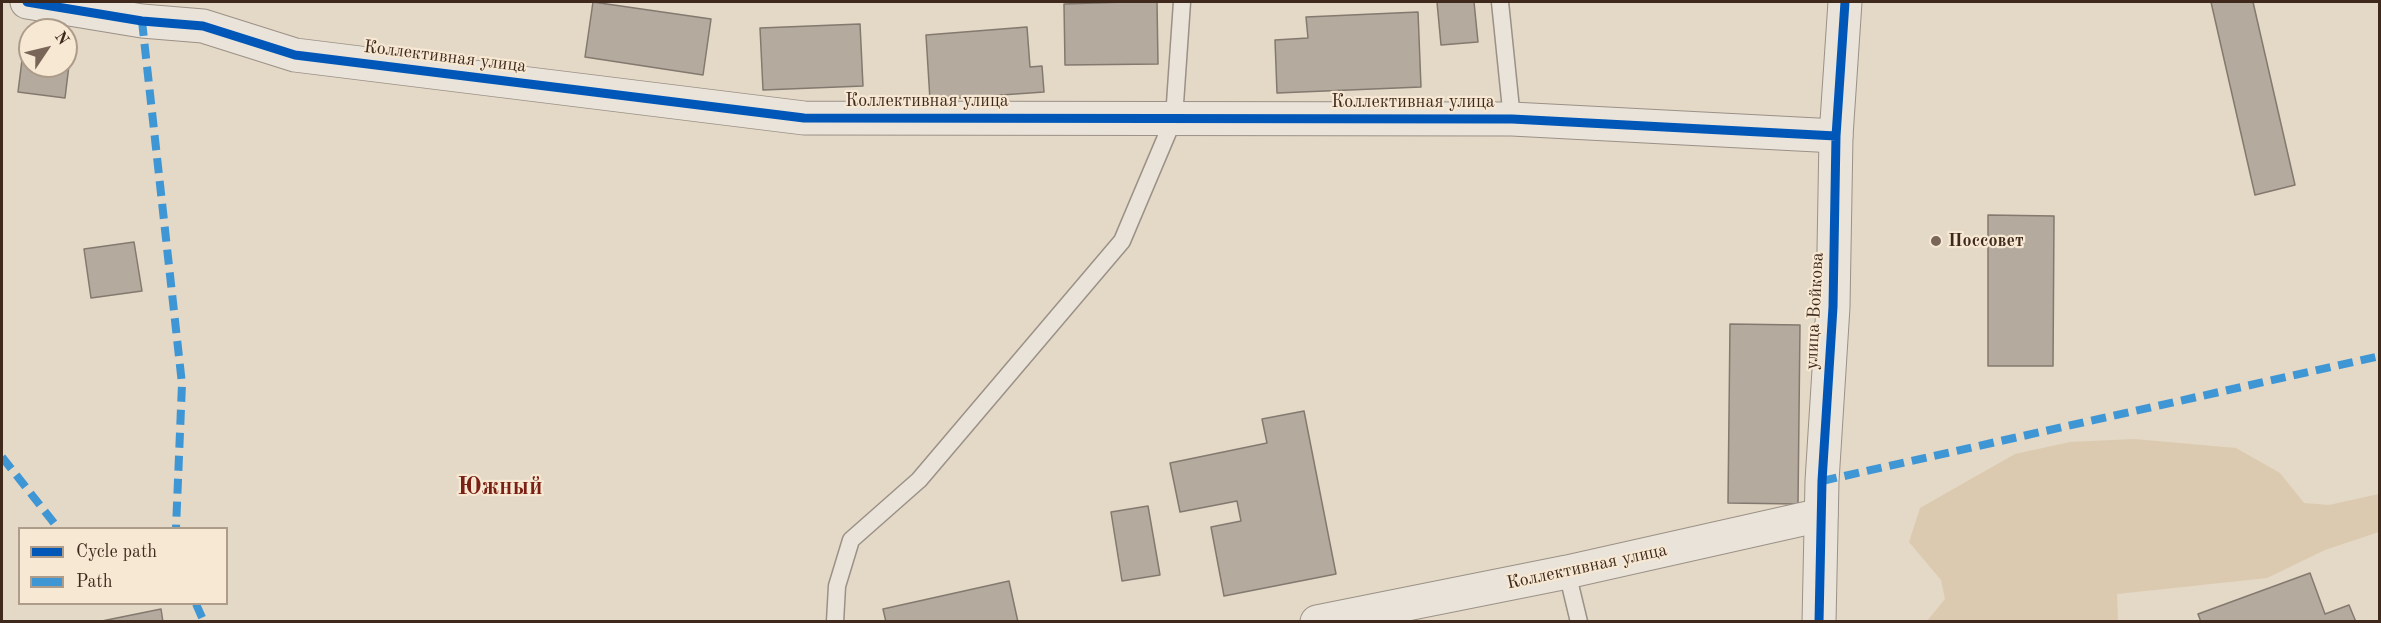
<!DOCTYPE html>
<html>
<head>
<meta charset="utf-8">
<style>
	body { margin:0 }
	#map { position:relative; width:2381px; height:623px; overflow:hidden; background:#e4d8c6; font-family:"Old Standard TT",serif }
	canvas { display:block }
	.frame { position:absolute; inset:0; border:3px solid #3f291d; pointer-events:none }
	.legend { position:absolute; left:18px; top:527px; width:210px; height:78px; box-sizing:border-box; background:#f6e8d2; border:2px solid #ad9c8a; margin:0; padding:8px 10px; list-style:none; font-size:18px; color:#3f291d }
	.legend li { display:flex; align-items:center; gap:12px; height:30px }
	.legend b { width:30px; border:2px solid #ad9c8a }
	.north { position:absolute; left:18px; top:18px; width:60px; height:60px; box-sizing:border-box; background:#f6e8d2; border:2px solid #ad9c8a; border-radius:50%; rotate:55deg; font-size:16px; font-weight:700; line-height:24px; text-align:center; color:#3f291d }
	.north::after { content:''; display:block; margin:auto; width:21px; height:27px; background:#796658; clip-path:polygon(50% 0,100% 100%,50% 72%,0 100%) }
</style>
</head>
<body>
<div id="map">
<canvas width="2381" height="623"></canvas>
<div class="frame"></div>
<ul class="legend">
<li><b style="height:8px;background:#0057b8"></b>Cycle path</li>
<li><b style="height:8px;background:#3f96d5"></b>Path</li>
</ul>
<div class="north">N</div>
</div>
<script>
const g = document.querySelector('canvas').getContext('2d');
g.lineJoin = 'round';
function fill(path, color) {
  g.fillStyle = color;
  g.fill(path, 'evenodd');
}
function strokePath(path, color, width, dash) {
  g.strokeStyle = color;
  g.lineWidth = width;
  g.lineCap = dash ? 'butt' : 'round';
  g.setLineDash(dash || []);
  g.stroke(path);
}
function drawText(font, color, halo, rows, align = 'center') {
  g.font = font + ' "Old Standard TT",serif';
  g.lineWidth = 4.5;
  g.setLineDash([]);
  g.textBaseline = 'middle';
  g.strokeStyle = halo;
  g.fillStyle = color;
  for (const [text, x, y, turn = 0] of rows) {
    g.save();
    g.translate(x, y);
    g.rotate((+turn || 0) * Math.PI / 180);
    g.textAlign = isNaN(turn) ? turn : align;
    if (halo) g.strokeText(text, 0, 0);
    g.fillText(text, 0, 0);
    g.restore();
  }
}
fill(new Path2D(`
	M2134 439 2236 448 2280 473 2304 503 2329 505 2379 494V532L2325 550 2267 578 2117 594 2118 621H1927L1945 599 1941 580 1909 542 1920 508 2015 454 2070 442Z`), '#dbcab0');
const building = new Path2D(`
	M593 2 711 19 703 75 585 57Z
	M1125 2H1157L1158 64 1065 65 1064 4Z
	M1437 2H1474L1478 42 1441 45Z
	M2211 2H2253L2295 185 2255 195Z
	M1418 12 1421 87 1277 93 1275 40 1308 38 1306 17Z
	M860 24 863 86 763 90 760 28Z
	M1027 27 1030 67 1042 66 1044 92 930 100 926 35Z
	M23 52H30V66H66V57H70L65 98 18 92Z
	M1988 215 2054 216 2053 366H1988Z
	M134 242 142 291 91 298 84 249Z
	M1730 324 1800 325 1798 504 1728 503Z
	M1304 411 1336 574 1224 596 1211 527 1241 521 1237 501 1180 512 1170 463 1267 443 1262 419Z
	M1148 506 1160 575 1122 581 1111 512Z
	M2310 573 2325 614 2349 605 2356 622H2201L2198 614Z
	M1009 581 1018 622H886L883 609Z
	M161 609 163 622H97Z`);
fill(building, '#b4aa9e');
strokePath(building, '#83796f', 1.5);
const service = new Path2D(`
	M1500 2 1512 119
	M1567 572 1579 622
	M835 622 837 586 851 540 919 480 1122 241 1174 118 1182 2`);
const minor = new Path2D(`
	M27 2 142 21 203 26 295 55 804 118 1512 119 1836 136
	M1317 622 1567 572 1821 515`);
const tertiary = new Path2D(`
	M1819 622 1822 481 1833 307 1836 136 1845 2`);
strokePath(service, '#9b9186', 19);
strokePath(minor, '#9b9186', 35);
strokePath(tertiary, '#9b9186', 35);
strokePath(service, '#e9e3da', 16);
strokePath(minor, '#e9e3da', 33);
strokePath(tertiary, '#e9e3da', 33);
strokePath(new Path2D(`
	M142 21 182 384 176 528
	M2 457 58 528
	M1822 481 2380 356
	M196 604 204 622`), '#3f96d5', 8, [15, 8]);
strokePath(new Path2D(`
	M27 2 142 21 203 26 295 55 804 118 1512 119 1836 136
	M1819 622 1822 481 1833 307 1836 136 1845 2`), '#0057b8', 9);
for (const [x, y, r, color] of [
	[1936,241,6,"#796658"]
]) {
  const dot = new Path2D();
  dot.arc(x, y, r, 0, 2 * Math.PI);
  g.fillStyle = color;
  g.fill(dot);
  strokePath(dot, '#f6e8d2', 2);
}
drawText('18px', '#3f291d', '#f6e8d2', [
	["Коллективная улица",445,57,7],
	["Коллективная улица",927,101],
	["Коллективная улица",1413,102],
	["улица Войкова",1815,311,-87],
	["Коллективная улица",1587,567,-12]
]);
drawText('bold 18px', '#3f291d', '#f6e8d2', [
	["Поссовет",1948,241]
], 'left');
drawText('bold 24px', '#7a1f14', '#f6e8d2', [
	["Южный",500,488]
]);
</script>
</body>
</html>
